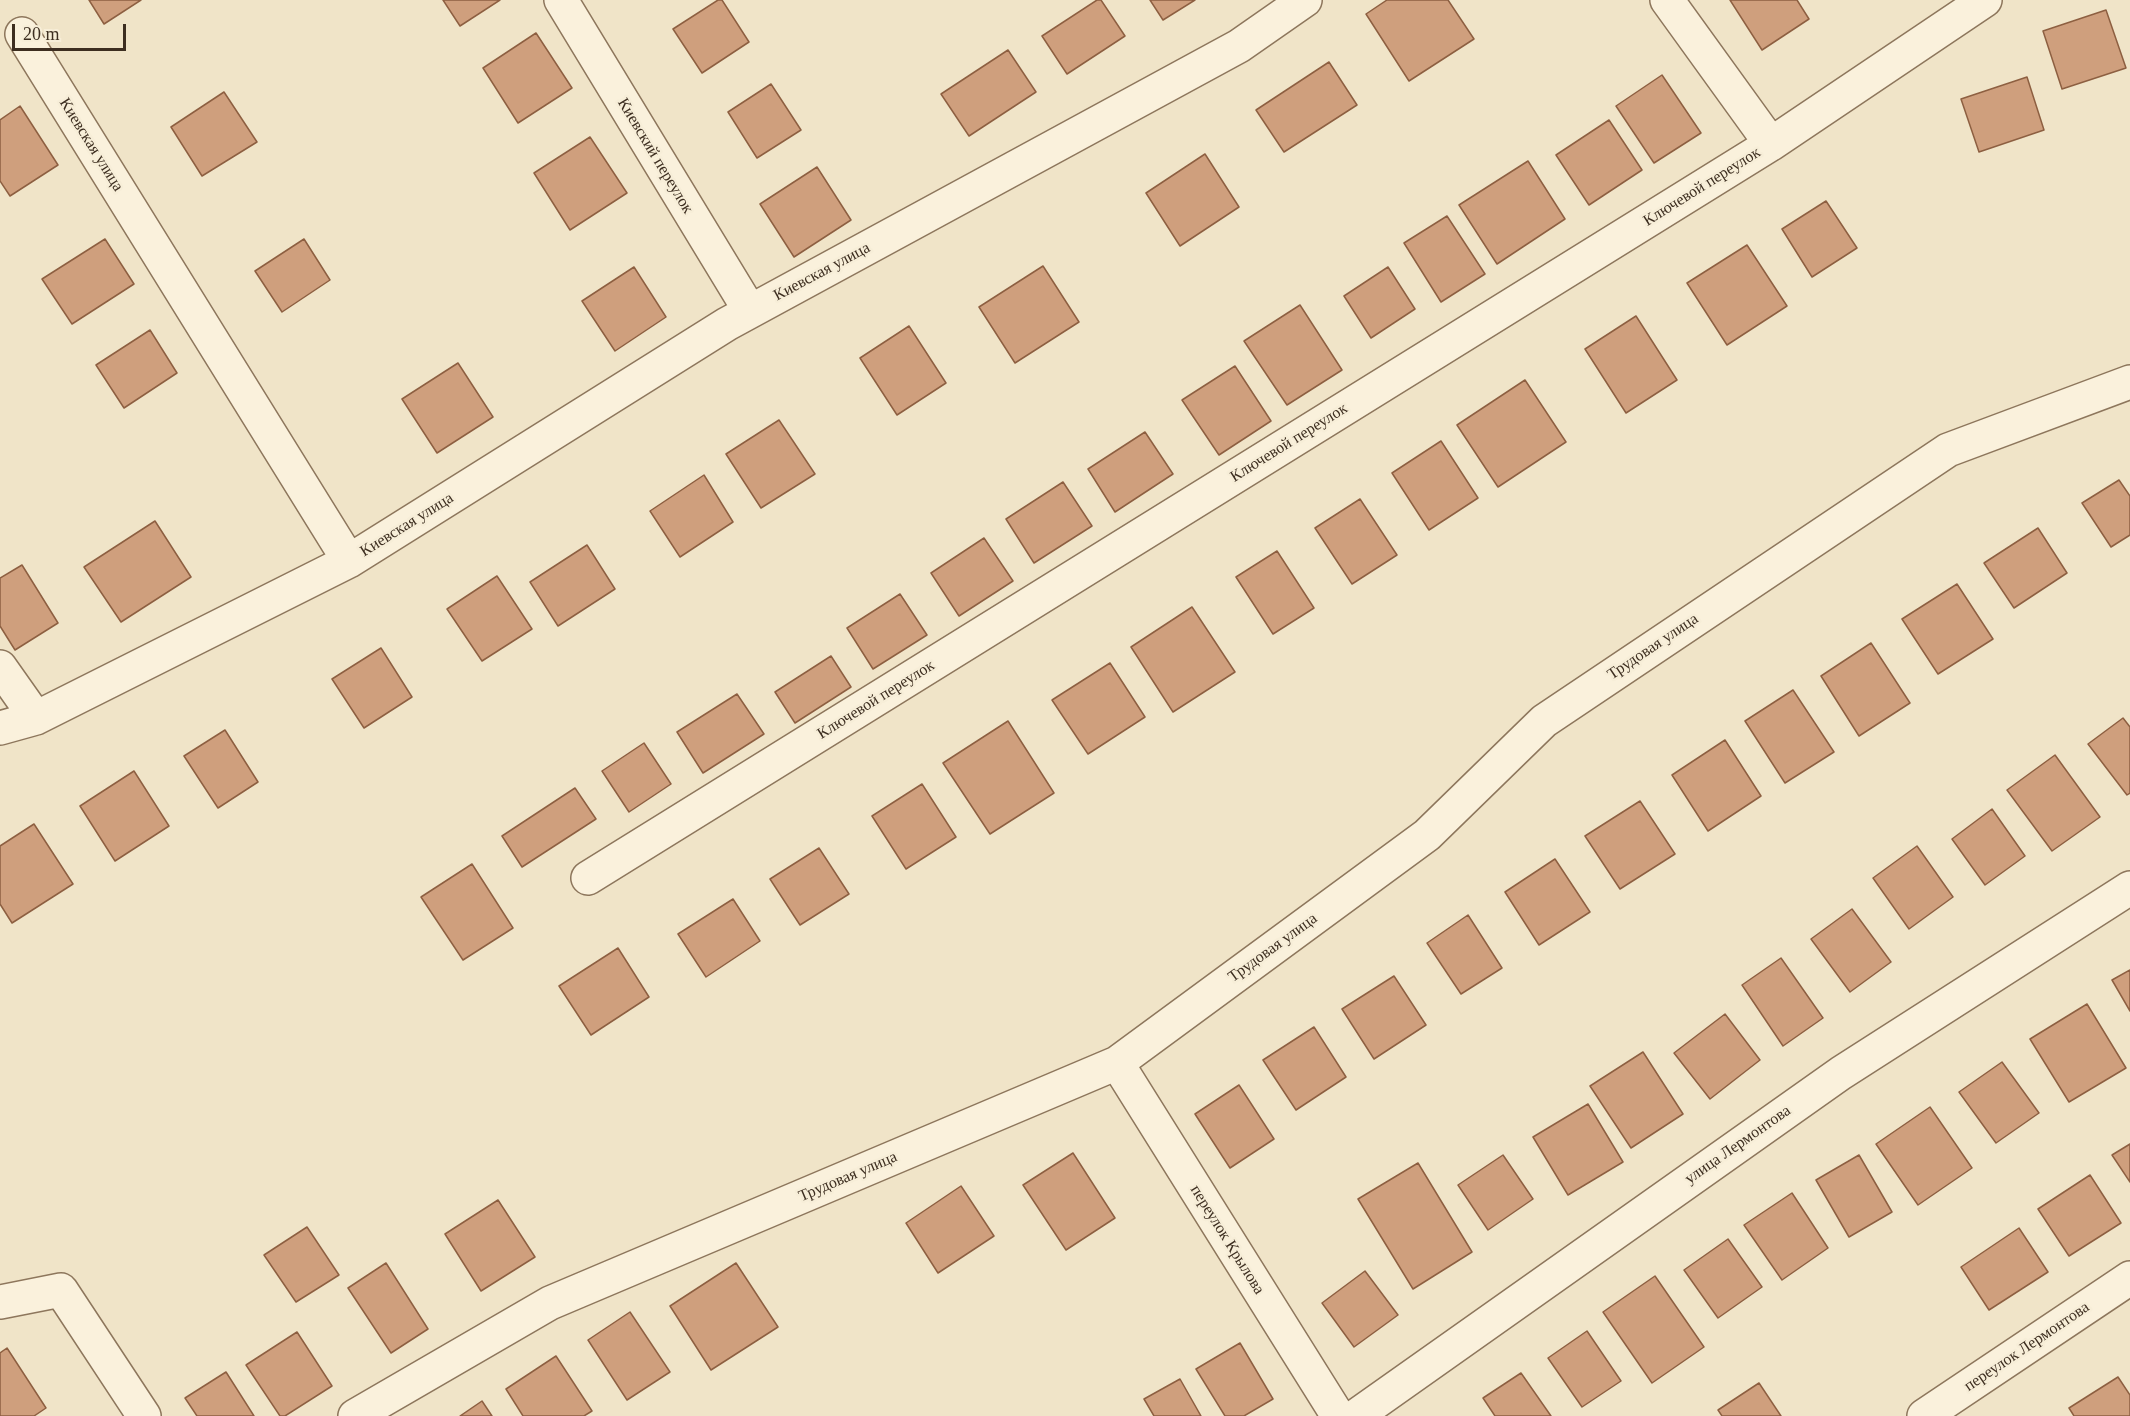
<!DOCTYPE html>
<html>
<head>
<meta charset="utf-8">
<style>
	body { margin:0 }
	#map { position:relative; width:2130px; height:1416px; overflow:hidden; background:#f0e4c8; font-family:"Times New Roman",serif }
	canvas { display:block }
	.scale { position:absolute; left:12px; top:24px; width:114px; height:27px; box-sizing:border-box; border:3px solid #3d2e20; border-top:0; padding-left:8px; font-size:18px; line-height:21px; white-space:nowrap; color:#3d2e20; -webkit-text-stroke:4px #f7eed8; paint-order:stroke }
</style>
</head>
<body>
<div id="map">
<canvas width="2130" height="1416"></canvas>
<div class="scale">20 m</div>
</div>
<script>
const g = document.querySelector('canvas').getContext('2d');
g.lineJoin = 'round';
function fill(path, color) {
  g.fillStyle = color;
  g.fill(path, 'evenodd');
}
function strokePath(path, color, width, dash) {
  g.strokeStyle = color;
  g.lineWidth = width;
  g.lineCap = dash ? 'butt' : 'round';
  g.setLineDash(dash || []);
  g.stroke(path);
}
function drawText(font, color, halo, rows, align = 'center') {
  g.font = font + ' "Times New Roman",serif';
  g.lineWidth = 5;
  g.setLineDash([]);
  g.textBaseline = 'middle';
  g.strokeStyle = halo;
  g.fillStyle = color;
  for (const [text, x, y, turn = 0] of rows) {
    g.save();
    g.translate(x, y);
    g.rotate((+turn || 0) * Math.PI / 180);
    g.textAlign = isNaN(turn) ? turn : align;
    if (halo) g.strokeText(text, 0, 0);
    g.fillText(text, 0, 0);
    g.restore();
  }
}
const building = new Path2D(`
	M89 0H141L104 24Z
	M443 0H500L460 26Z
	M718 0H722L749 42 702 73 673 29Z
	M1097 0H1101L1125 36 1067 74 1042 36Z
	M1150 0H1195L1163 20Z
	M1387 0H1448L1474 39 1409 81 1366 14Z
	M1730 0H1797L1809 19 1762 50Z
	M2106 10 2126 68 2062 89 2043 31Z
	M536 33 572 88 518 123 483 68Z
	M1008 50 1036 92 969 136 941 94Z
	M1329 62 1357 105 1284 152 1256 110Z
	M1662 75 1701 133 1654 163 1616 106Z
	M2027 77 2044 130 1979 152 1961 99Z
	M771 84 801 130 757 158 728 112Z
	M224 92 257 142 202 176 171 127Z
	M20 106 58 165 10 196 0 181V120Z
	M1609 120 1642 170 1589 205 1556 155Z
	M590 137 627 193 570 230 534 173Z
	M1205 154 1239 207 1180 246 1146 193Z
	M1528 161 1565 219 1497 264 1459 205Z
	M817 167 851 220 794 257 760 204Z
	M1826 201 1857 248 1812 277 1782 229Z
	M1447 216 1485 274 1441 302 1404 243Z
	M105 239 134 284 72 324 42 279Z
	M304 239 330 280 282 312 255 271Z
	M1747 245 1787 306 1727 345 1687 283Z
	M1043 266 1079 322 1015 363 979 307Z
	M634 267 666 317 615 351 582 301Z
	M1388 267 1415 309 1371 338 1344 296Z
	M1300 305 1342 370 1287 405 1244 341Z
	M1636 316 1677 380 1626 413 1585 349Z
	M909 326 946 383 897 415 860 358Z
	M150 330 177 373 124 408 96 365Z
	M458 363 493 417 437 453 402 399Z
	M1235 366 1271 421 1219 455 1182 400Z
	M1525 380 1566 442 1498 487 1457 425Z
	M779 420 815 474 761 508 726 454Z
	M1145 432 1173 474 1115 512 1088 469Z
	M1441 441 1478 498 1429 530 1392 473Z
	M704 475 733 522 680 557 650 511Z
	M2119 480 2130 496V535L2111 547 2082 503Z
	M1063 482 1092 526 1034 563 1006 519Z
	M1360 499 1397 555 1352 584 1315 528Z
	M155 521 191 577 121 622 84 567Z
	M2038 528 2067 573 2014 608 1984 563Z
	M984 538 1013 581 959 616 931 573Z
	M587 545 615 589 558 626 530 582Z
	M1277 551 1314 608 1273 634 1236 577Z
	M22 565 58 623 15 650 0 626V578Z
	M497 576 532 629 482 661 447 609Z
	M1957 584 1993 639 1938 674 1902 619Z
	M900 594 927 635 873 669 847 628Z
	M1192 607 1235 672 1173 712 1131 647Z
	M1871 643 1910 703 1859 736 1821 676Z
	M381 648 412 697 364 728 332 679Z
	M831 656 851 687 795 723 775 692Z
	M1110 663 1145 717 1088 754 1052 700Z
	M1793 690 1834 752 1785 783 1745 721Z
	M737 694 764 734 703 773 677 732Z
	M2123 718 2130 727V793L2127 795 2088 744Z
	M1008 721 1054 793 990 834 943 763Z
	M225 730 258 782 218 808 184 756Z
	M1725 740 1761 796 1708 831 1672 775Z
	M644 743 671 784 629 812 602 771Z
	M2055 755 2100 817 2052 851 2007 790Z
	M134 771 169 826 115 861 80 806Z
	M922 784 956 837 906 869 872 816Z
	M575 788 596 819 522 867 502 836Z
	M1640 801 1675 854 1620 889 1585 836Z
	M1992 809 2025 856 1985 885 1952 839Z
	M34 824 73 884 12 923 0 904V846Z
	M1917 846 1953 897 1909 929 1873 878Z
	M819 848 849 894 800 925 770 879Z
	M1555 859 1590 912 1539 945 1505 892Z
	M472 864 513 928 463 960 421 897Z
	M733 899 760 941 706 977 678 934Z
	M1852 909 1891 962 1850 992 1811 939Z
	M1468 915 1502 968 1461 994 1427 943Z
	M618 948 649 997 591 1035 559 986Z
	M1781 958 1823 1018 1783 1046 1742 985Z
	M2130 970V1011L2112 980Z
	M1394 976 1426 1025 1374 1059 1342 1009Z
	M2087 1004 2126 1068 2069 1102 2030 1039Z
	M1725 1014 1760 1060 1710 1099 1674 1053Z
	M1314 1027 1346 1077 1296 1110 1263 1060Z
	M1643 1052 1683 1114 1631 1148 1590 1086Z
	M2002 1062 2039 1113 1996 1143 1959 1092Z
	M1239 1085 1274 1139 1230 1168 1195 1114Z
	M1588 1104 1623 1162 1568 1195 1533 1137Z
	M1930 1107 1972 1168 1918 1205 1876 1144Z
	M2130 1144V1182L2112 1155Z
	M1073 1153 1115 1218 1066 1250 1023 1185Z
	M1503 1155 1533 1199 1488 1230 1458 1185Z
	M1859 1155 1892 1212 1849 1237 1816 1180Z
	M1418 1163 1472 1252 1413 1289 1358 1199Z
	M2090 1175 2121 1223 2069 1256 2038 1209Z
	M961 1186 994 1236 938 1273 906 1223Z
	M1792 1193 1828 1248 1782 1280 1744 1225Z
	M498 1200 535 1257 481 1291 445 1234Z
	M307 1227 339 1275 296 1302 264 1255Z
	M2019 1228 2048 1272 1989 1310 1961 1267Z
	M1728 1239 1762 1287 1718 1318 1684 1270Z
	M386 1263 428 1329 391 1353 348 1288Z
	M736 1263 778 1327 711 1370 670 1306Z
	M1365 1271 1398 1315 1354 1347 1322 1303Z
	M1655 1276 1704 1347 1652 1383 1603 1312Z
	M630 1312 670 1372 627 1400 588 1340Z
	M1587 1331 1621 1381 1582 1407 1548 1358Z
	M297 1332 332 1386 285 1416H280L246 1365Z
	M1240 1343 1273 1399 1244 1416H1225L1196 1369Z
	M7 1348 46 1408 34 1416H0V1353Z
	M556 1356 592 1411 584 1416H523L506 1389Z
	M226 1372 254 1416H197L185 1398Z
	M1521 1373 1551 1416H1495L1483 1398Z
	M2118 1377 2130 1395V1416H2074L2069 1408Z
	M1180 1379 1201 1416H1154L1144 1399Z
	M1759 1383 1781 1416H1722L1718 1410Z
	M482 1401 492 1416H460Z`);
fill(building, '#cf9f7d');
strokePath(building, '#8d5f41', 1.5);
const minor = new Path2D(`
	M561 0 750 311
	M1667 0 1771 144
	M22 34 349 561
	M0 667 36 718
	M0 728 36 718 349 561 727 324 1239 46 1305 0
	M588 878 1771 144 1985 0
	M1117 1063 1338 1416
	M0 1302 61 1290 144 1416
	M355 1416 550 1303 1117 1063 1427 835 1544 721 1948 450 2130 382
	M1924 1416 2130 1278`);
const tertiary = new Path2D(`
	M1356 1416 1841 1073 2130 888`);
strokePath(minor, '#8d765c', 36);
strokePath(tertiary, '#8d765c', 36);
strokePath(minor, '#faf1dc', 33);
strokePath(tertiary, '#faf1dc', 33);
drawText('16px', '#3d2e20', '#f7eed8', [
	["Киевская улица",91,145,58],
	["Киевский переулок",655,156,59],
	["Ключевой переулок",1702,187,-32],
	["Киевская улица",822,272,-28],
	["Ключевой переулок",1289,443,-32],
	["Киевская улица",407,525,-32],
	["Трудовая улица",1653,647,-34],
	["Ключевой переулок",876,700,-32],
	["Трудовая улица",1273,948,-36],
	["улица Лермонтова",1738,1145,-35],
	["Трудовая улица",848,1177,-23],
	["переулок Крылова",1227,1240,58],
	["переулок Лермонтова",2027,1347,-34]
]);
</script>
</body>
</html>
